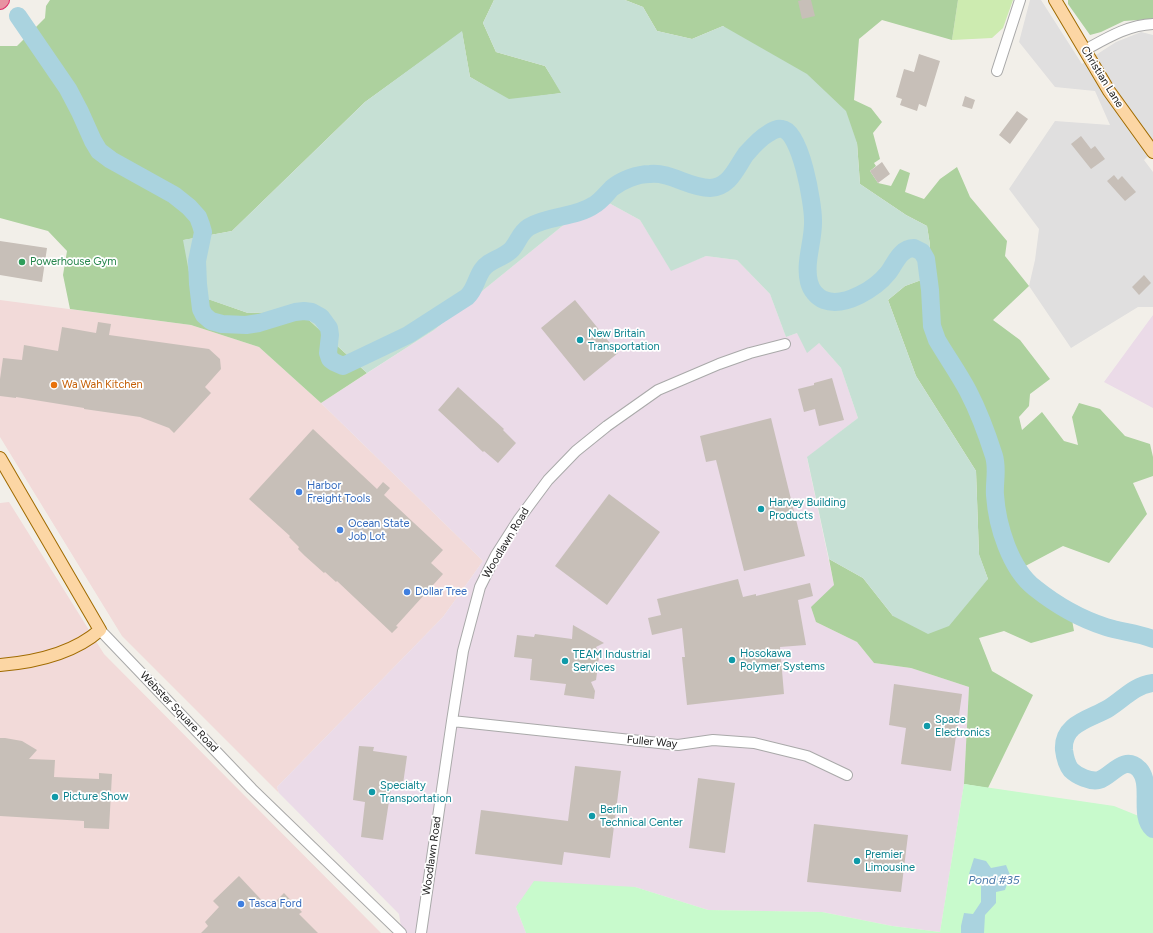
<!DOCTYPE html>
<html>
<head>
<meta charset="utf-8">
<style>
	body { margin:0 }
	canvas { display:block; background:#f2efe9 }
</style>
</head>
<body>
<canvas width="1153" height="933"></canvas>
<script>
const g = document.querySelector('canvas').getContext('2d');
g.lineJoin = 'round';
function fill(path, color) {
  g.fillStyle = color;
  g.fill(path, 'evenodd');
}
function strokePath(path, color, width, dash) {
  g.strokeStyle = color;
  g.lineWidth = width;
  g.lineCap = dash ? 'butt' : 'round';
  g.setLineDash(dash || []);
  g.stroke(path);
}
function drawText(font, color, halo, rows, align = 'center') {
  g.font = font + ' Figtree,sans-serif';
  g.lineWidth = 3.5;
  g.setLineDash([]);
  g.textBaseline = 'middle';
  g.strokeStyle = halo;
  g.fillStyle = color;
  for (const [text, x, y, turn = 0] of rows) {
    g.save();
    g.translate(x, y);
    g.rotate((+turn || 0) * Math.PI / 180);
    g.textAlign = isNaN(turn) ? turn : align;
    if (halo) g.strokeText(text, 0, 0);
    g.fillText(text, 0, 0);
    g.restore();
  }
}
fill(new Path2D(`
	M1030 0H1041L1082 64 1116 42 1141 32 1153 35V151L1144 160 1153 172V307H1138L1071 348 1029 286 1035 260 1039 229 1009 189 1055 121 1110 125 1095 91 1055 87 1019 42Z`), '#e0dfdf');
fill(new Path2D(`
	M0 300 191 325 259 347 321 403 483 561 443 617 277 787 279 793 122 636 0 437Z
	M9 502 104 654 381 933H0V503Z`), '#f2dad9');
fill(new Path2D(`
	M609 203 640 220 671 270 706 256 737 260 770 294 786 337 797 333 819 343 841 368 858 418 807 458 834 585 816 622 857 642 874 663 911 668 969 687 964 784 940 932 892 926 822 912 708 910 635 887 516 907 526 933H402L399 914 279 793 277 787 443 617 483 561 321 403 434 330 566 223Z
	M1153 315V408L1104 382Z`), '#ebdbe8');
fill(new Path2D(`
	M958 0H1013L1003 28 992 38 952 40Z`), '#cdebb0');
fill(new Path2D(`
	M50 0H494L483 23 496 52 545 66 562 93 509 100 470 77 462 32 365 102 232 231 184 240 194 294 248 313 299 311 367 373 321 403 259 347 191 325 70 309 63 275 67 251 48 231 0 218V46H17L45 18 46 6Z
	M625 0H958L952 40 882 20 859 39 854 100 871 108 882 122 873 133 880 159 874 163 876 166 870 171 878 183 891 186 900 169 910 173 905 192 924 199 940 179 957 167 970 197 1007 241 1005 256 1029 286 993 320 1020 340 1050 379 1030 394 1029 406 1019 417 1022 430 1042 412 1064 441 1078 445 1072 417 1079 403 1100 409 1125 436 1150 444 1153 457V476L1133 483 1147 514 1109 563 1063 546 1016 571 1071 614 1074 631 1031 643 1004 631 979 638 992 671 1033 695 988 788 964 784 969 687 911 668 874 663 857 642 816 622 811 607 834 585 829 559 863 578 893 616 988 579 979 555 976 471 916 376 888 300 905 286 924 279 930 245 927 226 906 215 860 184 857 143 723 26 692 39 657 31 643 7Z
	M1068 0H1153V19L1124 21 1101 32 1090 35 1068 4Z`), '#add19e');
fill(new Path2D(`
	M494 0H625L643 7 657 31 692 39 723 26 807 74 846 111 857 143 860 184 906 215 927 226 930 245 924 279 905 286 888 300 916 376 976 471 979 554 988 579 949 626 928 634 893 616 863 578 829 559 807 457 858 418 841 368 819 343 807 353 797 333 786 337 770 294 737 260 706 256 671 271 640 220 609 203 566 223 434 330 367 373 299 311 248 313 193 294 183 240 232 231 365 102 462 31 470 77 509 99 561 93 545 66 496 52 483 23Z`), '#c6e0d4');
fill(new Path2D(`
	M964 784 1114 806 1151 821 1153 823V933H526L516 907 534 881 635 887 708 910 822 912 892 926 940 932Z`), '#c8facc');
fill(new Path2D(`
	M974 858 986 861 991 868 1006 865 1010 875 1005 890 996 892V903L985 915 984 933H961V926L964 913 973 914 981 902V877L969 874Z`), '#aad3df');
strokePath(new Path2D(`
	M18 16 68 89 80 112 93 141 99 151 111 160 174 195 189 207 198 217 201 225 203 232 197 261 198 284 201 309 204 315 211 321 222 324 246 325 259 323 295 312 304 311 312 312 321 317 329 328 330 335 328 353 330 359 334 362 343 366 408 335 467 297C475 290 476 279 482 270 488 260 501 259 510 251 518 244 519 233 529 227 549 215 575 218 594 205 601 201 606 194 612 188 622 180 637 174 650 174 671 172 689 188 710 188 730 187 736 168 746 154 753 146 760 138 769 133 772 131 777 128 782 129 801 131 813 204 813 220 814 240 804 262 809 282 811 290 817 297 824 300 845 308 876 288 888 273 895 264 900 248 914 248L922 252 926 259 930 290 932 326 937 340C947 357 959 374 968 391 979 412 987 434 994 456 998 470 994 482 995 495 997 525 1010 569 1035 588 1055 604 1081 619 1106 627 1122 632 1138 633 1153 639
	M1153 683C1133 686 1125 698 1109 708 1091 719 1062 723 1064 750 1065 758 1067 765 1071 770 1075 774 1079 776 1084 778 1089 780 1094 781 1099 780 1112 776 1124 754 1139 769 1153 784 1138 816 1153 829`), '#aad3df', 18);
fill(new Path2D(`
	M802 0H811L815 16 802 19 798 1Z
	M919 54 940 61 926 107 919 104 917 111 900 105 902 99 896 97 904 69 914 72Z
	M965 96 975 100 972 109 962 106Z
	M1017 111 1028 119 1010 144 999 135Z
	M1081 136 1091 149 1095 146 1105 159 1091 169 1071 144Z
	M882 162 890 174 878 183 870 171Z
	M1114 175 1118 180 1122 176 1136 192 1125 201 1107 181Z
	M0 241 47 248 42 282 0 275Z
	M1144 275 1151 283 1139 295 1132 287Z
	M575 300 618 353 584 381 541 328Z
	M98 322 111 324 109 335 209 349 220 359 221 369 205 387 211 393 174 433 169 428 140 417 84 409V408L16 397V398L0 396V379L3 358 22 360 24 345 58 351 62 327 96 333Z
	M832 378 844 420 819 426 815 409 804 412 798 389 814 385V383Z
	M458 387 504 429 503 430 516 443 498 463 484 451 483 452 438 410Z
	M771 418 805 556 744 571 716 460 706 462 700 436Z
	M313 429 377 489 383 482 390 488 384 495 443 550 431 563 443 574 396 626 398 627 392 633 337 581 336 582 325 572 324 573 305 556 298 549 299 547 289 537 290 536 249 499Z
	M609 494 660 532 607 605 555 566Z
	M738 579 743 597 756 594V596L810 583 813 596 798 600 806 645 780 647 784 694 687 705 682 657H685L682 628 652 635 648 618 661 615 657 599Z
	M573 625 604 643 596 647 600 655 598 662 593 665 597 673 596 680 591 682 595 691 594 699 564 695 566 684 530 680 532 659 514 657 517 635 534 637 535 634 572 639Z
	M894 684 962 694 951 771 901 764 906 728 889 725Z
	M0 738H5L22 741 37 750 29 759 55 760 54 777 99 779V773L112 774 109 829 84 828V821L0 816Z
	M359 746 374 747 373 751 407 756 403 784 392 782 383 840 361 837 365 802 353 800Z
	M575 766 621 771 610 858 564 852 562 865 475 854 481 810 568 821Z
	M698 778 735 783 725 853 689 848Z
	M814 824 908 835 901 892 807 882Z
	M239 876 269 908 284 893 302 912 299 914 318 933H201L208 926 205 922 219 907 213 901Z`), '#c7bfb8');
const minor = new Path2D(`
	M1085 50C1107 38 1128 25 1153 24
	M997 71 1020 0
	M100 630 252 789 401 933
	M452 721 678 745 713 740 754 743 807 756 847 775
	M421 933 452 721 463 651 480 587 496 555 519 519 548 480 576 451 607 426 658 390 719 364 750 353 785 344`);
const major = new Path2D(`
	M1055 0 1109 91 1153 152
	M0 458 100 630C73 654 36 662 0 665`);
const highway = new Path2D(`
	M0 2 2 0`);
strokePath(minor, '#a9a9a9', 12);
strokePath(major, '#a06b00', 14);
strokePath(highway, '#dc2a67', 16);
strokePath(minor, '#fff', 10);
strokePath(major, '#fcd6a4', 12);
strokePath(highway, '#e892a2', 14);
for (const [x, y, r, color] of [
	[22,262,4,"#2e9e5b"],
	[580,340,4,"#0f9aa8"],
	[54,385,4,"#e8710a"],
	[299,492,4,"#3f7fe0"],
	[761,509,4,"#0f9aa8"],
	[340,530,4,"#3f7fe0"],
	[407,592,4,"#3f7fe0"],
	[732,660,4,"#0f9aa8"],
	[565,661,4,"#0f9aa8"],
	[927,726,4,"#0f9aa8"],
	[372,792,4,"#0f9aa8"],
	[55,797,4,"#0f9aa8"],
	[592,816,4,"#0f9aa8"],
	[857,861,4,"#0f9aa8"],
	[241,904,4,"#3f7fe0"]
]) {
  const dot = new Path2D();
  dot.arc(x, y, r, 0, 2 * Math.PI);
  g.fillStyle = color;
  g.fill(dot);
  strokePath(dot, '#fff', 1.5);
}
drawText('11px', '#222', '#fff', [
	["Christian Lane",1102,77,58],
	["Woodlawn Road",506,543,-59],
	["Webster Square Road",179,712,46],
	["Fuller Way",652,742,5],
	["Woodlawn Road",432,856,-82]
]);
drawText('11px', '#27864d', '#fff', [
	["Powerhouse Gym",30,262]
], 'left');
drawText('11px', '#0d838f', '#fff', [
	["New Britain",588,334],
	["Transportation",588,347],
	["Harvey Building",769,503],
	["Products",769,516],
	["Hosokawa",740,654],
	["Polymer Systems",740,667],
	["TEAM Industrial",573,655],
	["Services",573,668],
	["Space",935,720],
	["Electronics",935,733],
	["Specialty",380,786],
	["Transportation",380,799],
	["Picture Show",63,797],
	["Berlin",600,810],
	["Technical Center",600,823],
	["Premier",865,855],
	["Limousine",865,868]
], 'left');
drawText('11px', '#c56008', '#fff', [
	["Wa Wah Kitchen",62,385]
], 'left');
drawText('11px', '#366cbe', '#fff', [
	["Harbor",307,486],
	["Freight Tools",307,499],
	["Ocean State",348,524],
	["Job Lot",348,537],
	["Dollar Tree",415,592],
	["Tasca Ford",249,904]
], 'left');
drawText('italic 12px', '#4a7aab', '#fff', [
	["Pond #35",994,880]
]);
</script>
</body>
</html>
